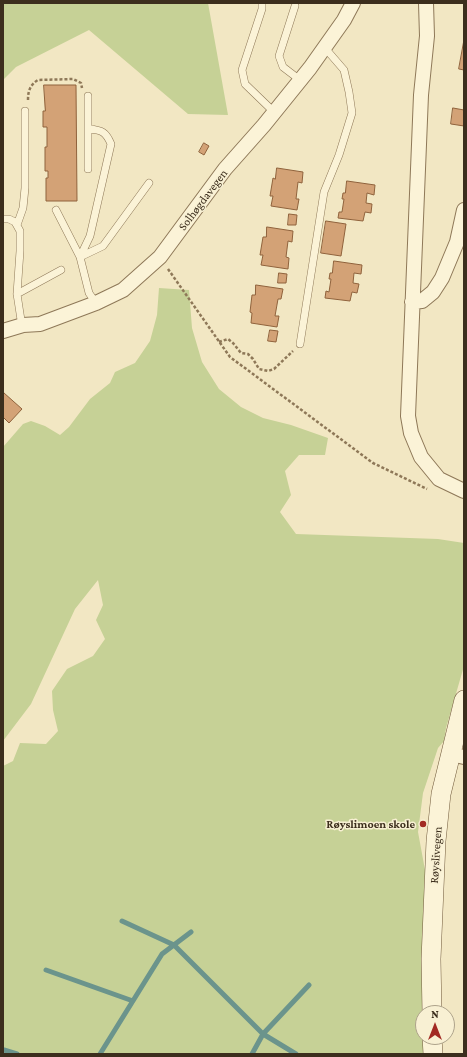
<!DOCTYPE html>
<html>
<head>
<meta charset="utf-8">
<style>
	body { margin:0 }
	#map { position:relative; width:467px; height:1057px; overflow:hidden; background:#f2e7c3; font-family:"Crimson Pro",serif }
	canvas { display:block }
	.frame { position:absolute; inset:0; border:4px solid #3c2e1d; pointer-events:none }
	.north { position:absolute; left:415px; top:1005px; width:40px; height:40px; box-sizing:border-box; background:#f8f0d3; border:1px solid #ada28a; border-radius:50%; rotate:0deg; font-size:11px; font-weight:700; line-height:16px; text-align:center; color:#3c2e1d }
	.north::after { content:''; display:block; margin:auto; width:14px; height:18px; background:#a22a23; clip-path:polygon(50% 0,100% 100%,50% 72%,0 100%) }
</style>
</head>
<body>
<div id="map">
<canvas width="467" height="1057"></canvas>
<div class="frame"></div>
<div class="north">N</div>
</div>
<script>
const g = document.querySelector('canvas').getContext('2d');
g.lineJoin = 'round';
function fill(path, color) {
  g.fillStyle = color;
  g.fill(path, 'evenodd');
}
function strokePath(path, color, width, dash) {
  g.strokeStyle = color;
  g.lineWidth = width;
  g.lineCap = dash ? 'butt' : 'round';
  g.setLineDash(dash || []);
  g.stroke(path);
}
function drawText(font, color, halo, rows, align = 'center') {
  g.font = font + ' "Crimson Pro",serif';
  g.lineWidth = 3;
  g.setLineDash([]);
  g.textBaseline = 'middle';
  g.strokeStyle = halo;
  g.fillStyle = color;
  for (const [text, x, y, turn = 0] of rows) {
    g.save();
    g.translate(x, y);
    g.rotate((+turn || 0) * Math.PI / 180);
    g.textAlign = isNaN(turn) ? turn : align;
    if (halo) g.strokeText(text, 0, 0);
    g.fillText(text, 0, 0);
    g.restore();
  }
}
fill(new Path2D(`
	M3 3H208L228 115 188 114 89 30 16 67 3 80Z
	M159 288 189 290 192 328 202 362 219 389 241 407 263 418 291 425 328 438 325 455H299L285 471 291 495 280 512 296 534 438 539 464 543V666L446 728 444 741 438 748 423 793 418 832 425 870 423 1013V1037L425 1054H3V766L13 761 20 743 46 744 58 731 53 710 52 691 67 669 93 656 105 639 96 620 103 605 98 580 75 609 31 704 3 741V447L23 424 31 421 45 426 60 435 69 427 90 399 110 383 115 372 135 363 150 341 157 315Z`), '#c6d196');
strokePath(new Path2D(`
	M122 921 174 945 263 1034 296 1054
	M46 970 133 1001
	M4 1050 17 1054
	M100 1054 162 954 191 932
	M252 1054 263 1034 309 985`), '#6b948c', 5);
const building = new Path2D(`
	M464 40V70L459 69Z
	M44 85H76L77 201H46V178H48V171H45V147H47V127H43V111H45Z
	M453 108 464 110V126L451 124Z
	M204 143 209 146 204 155 199 152Z
	M277 168 303 172 302 183 298 182 296 199H299L297 210 271 206 273 196H270L273 178 275 179Z
	M347 181 375 185 374 195 367 193 366 203 372 204 371 213 365 212 363 221 338 218 339 212H342L344 199H342L343 193H345Z
	M289 214 297 215 296 225H288Z
	M326 221 346 224 341 256 321 253Z
	M267 227 293 231 292 242 288 241 286 257 289 258 288 269 261 265 263 255H260L263 237H266Z
	M334 261 362 265 361 274 354 273 353 283 359 284 357 293 352 292 350 301 325 298 326 291 329 292 331 279H329L330 273H332Z
	M279 273 287 274 286 283H278Z
	M256 285 283 289 281 299H278L275 316H279L277 327 251 323 252 313 250 312 252 295H255Z
	M270 330 278 331 276 342 268 341Z
	M4 393 22 409 9 423 3 417V395Z`);
fill(building, '#d3a276');
strokePath(building, '#8f623c', 1);
const lane = new Path2D(`
	M262 3V9L242 70 245 84 274 112
	M295 6 279 56 283 67 300 80
	M88 96V169
	M89 129C102 130 106 132 111 144L90 236 80 257 103 246 149 183
	M56 210 80 257 89 293 96 303
	M3 219H9L15 222 20 231V251L17 294 21 320 23 325
	M17 225 23 208 25 188V111
	M17 294 61 270
	M300 344 324 192 339 155 352 113 349 92 344 70 325 48`);
const street = new Path2D(`
	M426 3 427 36 421 95 408 416 411 433 421 457 439 479 464 491
	M412 302 422 301 433 292 442 278 457 242 464 210
	M3 331 23 325 40 324 96 303 123 290 160 257 225 169 264 125 310 68 344 20 353 3
	M450 754 464 757`);
const secondary = new Path2D(`
	M432 1013 431 959 436 841 441 794 464 700
	M432 1037 433 1054`);
strokePath(lane, '#8e7858', 8);
strokePath(street, '#8e7858', 16);
strokePath(secondary, '#70593b', 20);
strokePath(new Path2D(`
	M28 100C28 91 30 85 38 80L73 79 81 83 82 88
	M168 269 230 357 373 463 427 489
	M219 342 228 339 233 343 241 353 248 354 253 359 259 369 268 371 274 369 293 351`), '#8e7858', 2.5, [3, 2]);
strokePath(lane, '#fbf3d7', 7);
strokePath(street, '#fbf3d7', 14);
strokePath(secondary, '#fbf3d7', 19);
for (const [x, y, r, color] of [
	[423,824,4,"#a22a23"]
]) {
  const dot = new Path2D();
  dot.arc(x, y, r, 0, 2 * Math.PI);
  g.fillStyle = color;
  g.fill(dot);
  strokePath(dot, '#f8f0d3', 1.5);
}
drawText('12px', '#3c2e1d', '#f8f0d3', [
	["Solhøgdavegen",203,200,-53],
	["Røyslivegen",436,855,-86]
]);
drawText('bold 12px', '#3c2e1d', '#f8f0d3', [
	["Røyslimoen skole",415,824]
], 'right');
</script>
</body>
</html>
